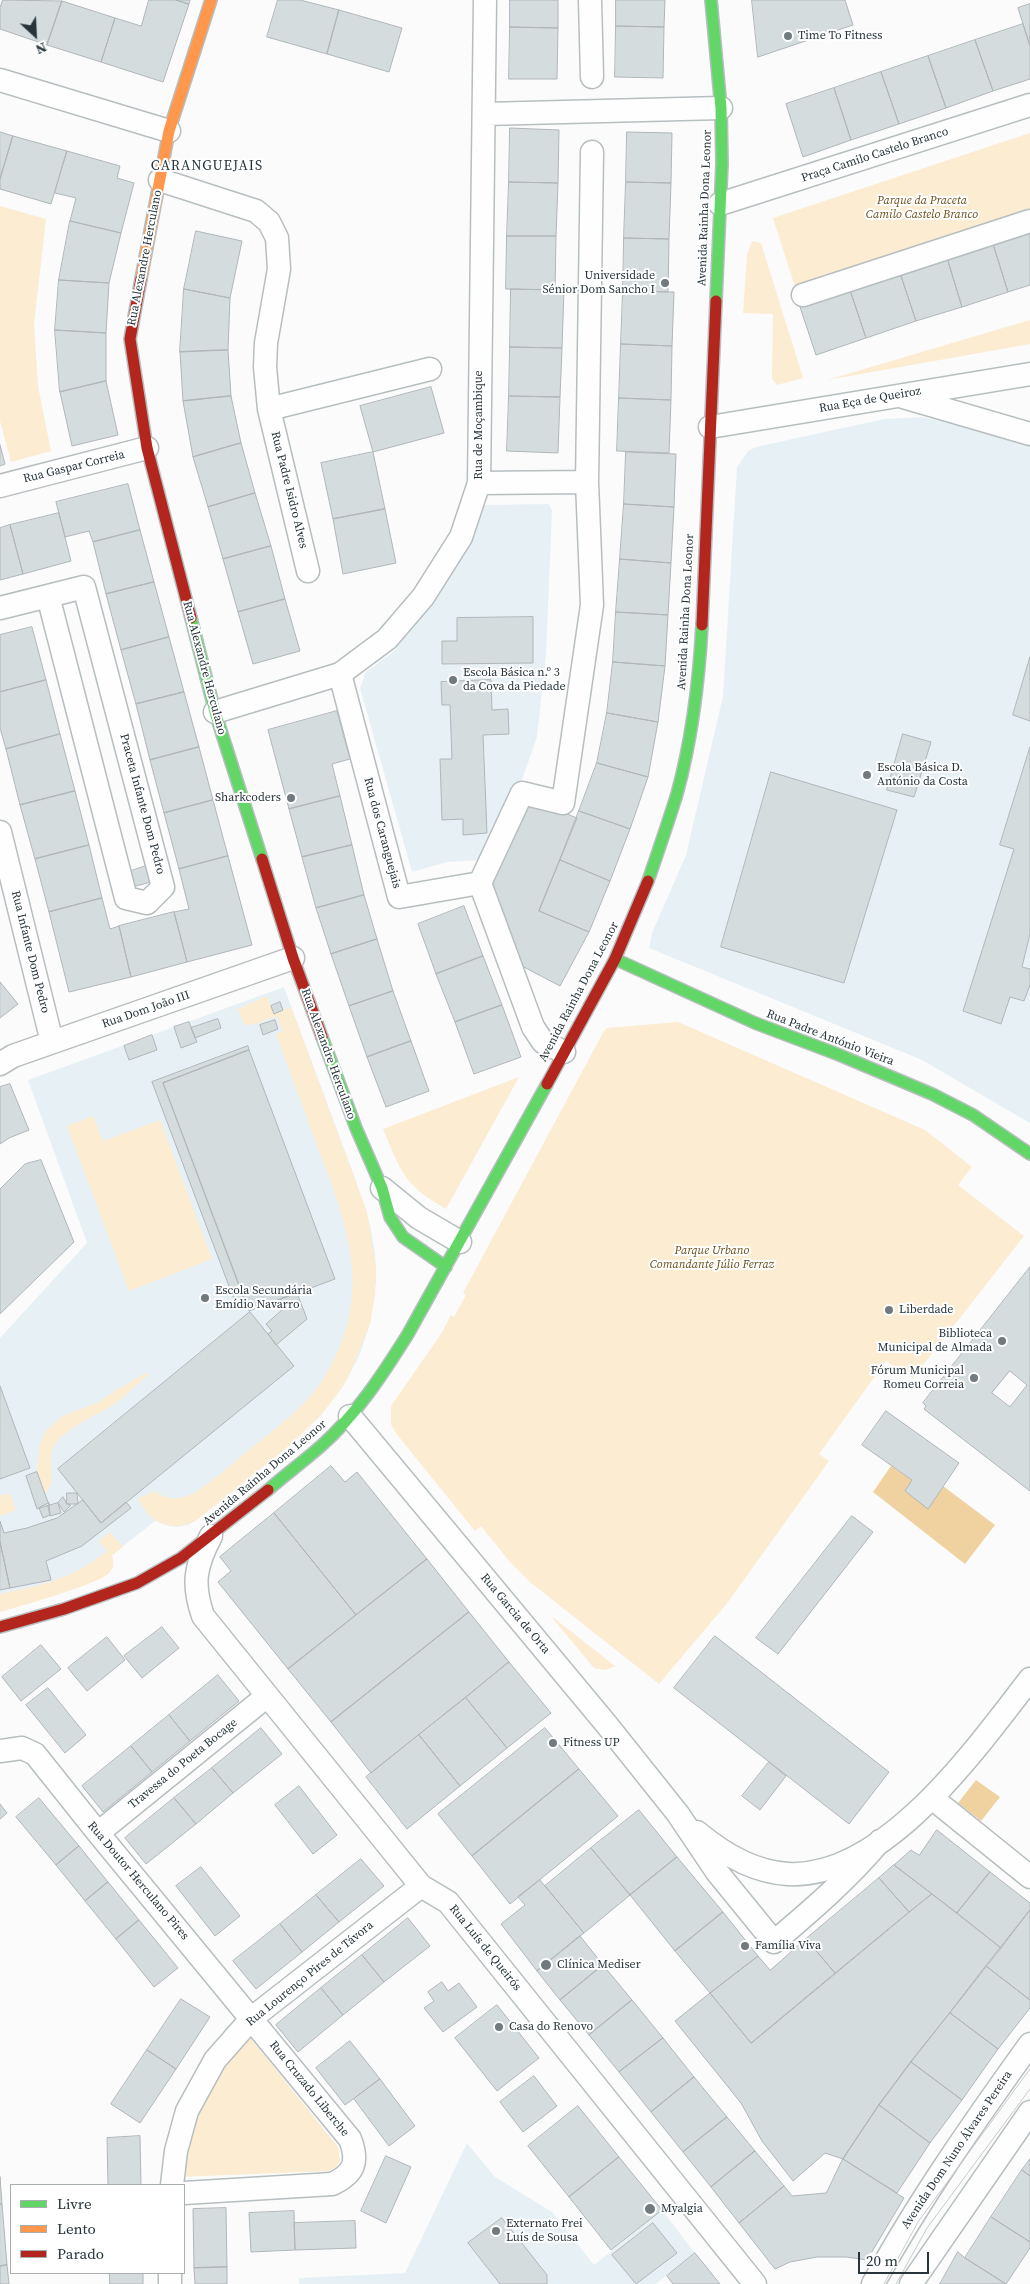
<!DOCTYPE html>
<html>
<head>
<meta charset="utf-8">
<style>
	body { margin:0 }
	#map { position:relative; width:1030px; height:2284px; overflow:hidden; background:#fbfbfb; font-family:"Source Serif 4",serif }
	canvas { display:block }
	.legend { position:absolute; left:10px; top:2184px; width:175px; height:90px; box-sizing:border-box; background:#fff; border:1px solid #a9aeb1; margin:0; padding:6px 9px; list-style:none; font-size:15px; color:#27353b }
	.legend li { display:flex; align-items:center; gap:10px; height:25px }
	.legend b { width:25px; border:1px solid #a9aeb1 }
	.north { position:absolute; left:10px; top:10px; width:50px; height:50px; -webkit-text-stroke:4px #fff; paint-order:stroke; rotate:155deg; font-size:14px; font-weight:700; line-height:20px; text-align:center; color:#27353b }
	.north::after { content:''; display:block; margin:auto; width:18px; height:22px; background:#27353b; clip-path:polygon(50% 0,100% 100%,50% 72%,0 100%) }
	.scale { position:absolute; left:858px; top:2252px; width:71px; height:22px; box-sizing:border-box; border:2px solid #27353b; border-top:0; padding-left:6px; font-size:15px; line-height:18px; white-space:nowrap; color:#27353b; -webkit-text-stroke:4px #fff; paint-order:stroke }
</style>
</head>
<body>
<div id="map">
<canvas width="1030" height="2284"></canvas>
<ul class="legend">
<li><b style="height:6px;background:#63d668"></b>Livre</li>
<li><b style="height:6px;background:#ff974d"></b>Lento</li>
<li><b style="height:6px;background:#b3261e"></b>Parado</li>
</ul>
<div class="north">N</div>
<div class="scale">20 m</div>
</div>
<script>
const g = document.querySelector('canvas').getContext('2d');
g.lineJoin = 'round';
function fill(path, color) {
  g.fillStyle = color;
  g.fill(path, 'evenodd');
}
function strokePath(path, color, width, dash) {
  g.strokeStyle = color;
  g.lineWidth = width;
  g.lineCap = dash ? 'butt' : 'round';
  g.setLineDash(dash || []);
  g.stroke(path);
}
function drawText(font, color, halo, rows, align = 'center') {
  g.font = font + ' "Source Serif 4",serif';
  g.lineWidth = 4;
  g.setLineDash([]);
  g.textBaseline = 'middle';
  g.strokeStyle = halo;
  g.fillStyle = color;
  for (const [text, x, y, turn = 0] of rows) {
    g.save();
    g.translate(x, y);
    g.rotate((+turn || 0) * Math.PI / 180);
    g.textAlign = isNaN(turn) ? turn : align;
    if (halo) g.strokeText(text, 0, 0);
    g.fillText(text, 0, 0);
    g.restore();
  }
}
fill(new Path2D(`
	M922 417 982 429 1030 443V1123L922 1060 649 948 652 933 686 855 723 696 737 467 748 451 756 447 884 419Z
	M549 504 552 511 546 655 537 737 523 777 482 860 447 862 412 872 360 688 366 672 392 653 433 601 482 505Z
	M284 987 356 1181 370 1225 375 1252 376 1282 370 1324 359 1356 342 1388 320 1416 291 1444 206 1513 188 1525 177 1527 169 1526 155 1521 112 1555 113 1567 107 1575 63 1592 0 1612V1338L87 1243 28 1080Z
	M467 2143 495 2177 552 2212 594 2265 662 2210 695 2253 656 2284H299V2278L405 2273Z`), '#e7f1f5');
fill(new Path2D(`
	M1030 133V213L796 290 773 218Z
	M0 206 46 219 34 324 38 386 51 451 11 462 0 421Z
	M752 241 761 243 803 378 777 385 772 379 773 314 743 313 747 255Z
	M1030 320V344L827 380Z
	M267 996 274 1014 291 1007 367 1212 376 1266 375 1296 370 1324 350 1373 342 1388 320 1416 291 1444 197 1520C172 1533 149 1524 138 1498L155 1491C168 1502 182 1499 196 1492 215 1479 232 1464 250 1449 276 1428 305 1408 323 1379 374 1298 350 1232 319 1151 305 1112 290 1073 276 1034L283 1031 277 1016 255 1024 244 1025 238 1009Z
	M678 1022 925 1130 972 1167 958 1185 1024 1236 913 1378 886 1361 819 1454 829 1461 728 1602 659 1684 530 1582 510 1562 481 1526 475 1531 395 1432 391 1424V1406L441 1334 451 1315 454 1317 466 1295 463 1293 604 1031 607 1028Z
	M519 1077 446 1209C404 1185 401 1172 383 1129Z
	M93 1116 103 1141 160 1120 212 1259 129 1291 67 1126Z
	M146 1373 149 1374C138 1383 128 1394 117 1402 98 1416 71 1424 56 1443 44 1458 60 1476 45 1494L37 1472 40 1444 46 1431 62 1416 97 1403 116 1390Z
	M10 1494 16 1510 0 1516V1495Z
	M110 1532 123 1547 112 1555C114 1562 114 1568 109 1573 99 1584 18 1607 0 1612V1594C42 1585 73 1579 107 1551L99 1541Z
	M550 1615 615 1666 605 1670 594 1668Z
	M248 2035 338 2147 340 2161 336 2167 329 2171 179 2177 193 2114 221 2063Z`), '#fbecd2');
fill(new Path2D(`
	M891 1466 912 1480 905 1491 928 1508 943 1486 995 1525 965 1564 873 1492Z
	M976 1780 1000 1797 981 1821 958 1803Z`), '#f0d2a1');
const building = new Path2D(`
	M3 0 62 1 47 45 0 29V8Z
	M149 0H176L189 4 163 82 101 62 115 18 141 26Z
	M176 0H190L189 4Z
	M278 0H300L339 10 327 54 267 37Z
	M510 0H558V28L510 27Z
	M616 0H665L664 27 616 26Z
	M752 0H845L853 25 758 57Z
	M62 1 115 18 101 62 47 45Z
	M1030 4V46L1018 8Z
	M339 10 402 28 389 72 327 54Z
	M1023 24 1030 46V79L993 91 975 40Z
	M616 26 664 27 663 78 615 77Z
	M510 27 558 28 557 79H509Z
	M975 40 993 91 946 108 928 56Z
	M928 56 946 108 899 124 881 72Z
	M881 72 899 124 851 140 834 88Z
	M834 88 851 140 803 157 786 104Z
	M510 128 559 130 558 183 509 182Z
	M0 132 13 136 0 179Z
	M627 132 672 133 671 183 626 182Z
	M13 136 67 151 51 204 0 189V179Z
	M67 151 120 166 117 178 134 183 121 233 70 221 76 198 55 193Z
	M509 182 558 183 556 236H507Z
	M626 182 671 183 669 239 624 238Z
	M70 221 121 233 109 283 59 280Z
	M196 231 242 241 230 298 184 289Z
	M1030 232V285L1008 292 993 244Z
	M507 236H556L555 290 506 289Z
	M624 238 669 239 668 292 623 291Z
	M993 244 1008 292 962 307 947 258Z
	M947 258 962 307 916 321 900 273Z
	M900 273 916 321 866 338 850 290Z
	M59 280 109 283 106 333 55 330Z
	M184 289 230 298 228 350 180 352Z
	M511 289 564 290 562 348 510 347Z
	M850 290 866 338 816 355 800 307Z
	M623 291 674 292 672 346 621 344Z
	M55 330 106 333V381L60 392Z
	M621 344 672 346 671 400 619 398Z
	M510 347 562 348 560 397 509 396Z
	M228 350 231 396 183 401 180 352Z
	M106 381 118 435 72 446 60 392Z
	M431 387 444 433 373 452 360 406Z
	M231 396 241 443 193 457 183 401Z
	M509 396 560 397 558 453 507 451Z
	M619 398 671 400 669 453 617 451Z
	M241 443 255 493 208 507 193 457Z
	M0 445 5 464 0 466Z
	M373 452 385 509 333 519 321 463Z
	M626 452 676 454 674 507 624 504Z
	M128 484 140 530 93 542 89 531 65 537 56 502Z
	M255 493 271 546 223 559 208 507Z
	M624 504 674 507 671 563 620 559Z
	M385 509 396 563 343 574 333 519Z
	M59 513 71 561 23 574 10 525Z
	M10 525 23 574 0 580V528Z
	M140 530 154 582 106 594 93 542Z
	M271 546 285 599 238 612 223 559Z
	M620 559 671 563 668 615 616 612Z
	M154 582 169 637 121 650 106 594Z
	M285 599 300 651 253 664 238 612Z
	M616 612 668 615 665 666 613 662Z
	M533 617V663L442 664V641H457V618Z
	M32 627 46 680 0 692V635Z
	M169 637 184 692 136 704 121 650Z
	M1030 657V721L1013 715Z
	M613 662 665 666 658 722 607 713Z
	M46 680 60 734 6 749 0 728V692Z
	M491 680 492 710 508 709 509 734 483 735 487 833 463 835V819L442 820 440 759H452L450 705H442L441 682Z
	M184 692 199 747 150 760 136 704Z
	M337 711 350 759 332 764 340 796 289 809 268 730Z
	M607 713 658 722 648 777 597 763Z
	M60 734 75 791 20 805 6 749Z
	M903 734 931 742 914 797 887 790Z
	M199 747 213 800 164 813 150 760Z
	M1030 747V934L1022 967 1030 969V985L1024 1001 1010 997 1001 1024 963 1011 1014 849 1000 845Z
	M597 763 648 777 630 829 579 811Z
	M771 772 897 810 844 983 721 947Z
	M75 791 89 845 35 859 20 805Z
	M340 796 352 845 302 857 289 809Z
	M528 798 577 818 539 911 589 932 560 986 522 966 492 885Z
	M213 800 228 856 179 869 164 813Z
	M579 811 630 829 610 881 560 860Z
	M89 845 102 898 49 912 35 859Z
	M352 845 364 895 316 908 302 857Z
	M228 856 252 945 187 962 174 912 189 909 179 869Z
	M560 860 610 881 589 932 539 911Z
	M146 866 151 882 132 887 128 872Z
	M364 895 377 939 331 954 316 908Z
	M102 898 110 929 119 926 131 977 69 992 49 912Z
	M464 906 483 956 436 974 418 924Z
	M174 912 187 962 131 977 119 926Z
	M377 939 393 991 349 1006 331 954Z
	M483 956 502 1005 455 1022 436 974Z
	M0 982 18 1004 0 1018Z
	M393 991 411 1041 367 1057 349 1006Z
	M280 1002 283 1010 274 1014 271 1006Z
	M502 1005 521 1057 474 1074 455 1022Z
	M218 1019 221 1028 195 1038 191 1028Z
	M275 1020 278 1029 263 1035 260 1025Z
	M189 1022 197 1042 181 1048 174 1027Z
	M152 1035 157 1050 129 1060 124 1046Z
	M411 1041 429 1091 386 1107 367 1057Z
	M248 1046 249 1050 163 1083 244 1299 235 1302 152 1082Z
	M249 1050 335 1279 249 1311 163 1083Z
	M10 1084 29 1130 9 1138 0 1144V1087Z
	M41 1160 74 1242 0 1314V1189L25 1164Z
	M1030 1267V1491L924 1409 926 1406 923 1403ZM1010 1371 1027 1385 1010 1407 992 1393Z
	M297 1293 307 1319 276 1345 268 1334 272 1331 266 1324 282 1310 278 1300Z
	M250 1312 294 1366 101 1523 58 1469Z
	M0 1386 30 1468 0 1479Z
	M886 1411 959 1463 928 1509 905 1491 912 1480 862 1445Z
	M331 1466 345 1482 357 1472 427 1559 356 1615 274 1513Z
	M37 1472 49 1505 37 1509 26 1476Z
	M67 1493H77L78 1504H67Z
	M63 1497 67 1504 71 1505 64 1512 58 1503Z
	M83 1500 101 1523 126 1502 131 1508 82 1546 46 1561 51 1580 10 1588 0 1542V1521L4 1533 27 1528 57 1518Z
	M49 1503 50 1515 43 1518 39 1508Z
	M58 1503 61 1513 50 1516 48 1506Z
	M274 1513 356 1615 288 1669 218 1582 231 1571 220 1557Z
	M852 1516 873 1532 778 1654 756 1638Z
	M0 1542 10 1588 0 1590Z
	M427 1559 469 1612 331 1722 288 1669Z
	M469 1612 509 1662 371 1773 331 1722Z
	M162 1627 179 1648 142 1678 124 1656Z
	M715 1636 889 1772 849 1824 674 1688Z
	M107 1637 125 1660 87 1691 68 1668Z
	M41 1645 61 1669 21 1701 2 1677Z
	M509 1662 551 1713 507 1748 466 1698Z
	M218 1675 239 1701 190 1741 169 1715Z
	M48 1688 86 1735 65 1753 26 1705Z
	M466 1698 507 1748 460 1786 419 1735Z
	M169 1715 190 1741 152 1772 131 1746Z
	M261 1728 282 1754 233 1793 212 1768Z
	M545 1728 579 1769 472 1856 438 1814Z
	M419 1735 460 1786 407 1829 366 1777Z
	M131 1746 152 1772 103 1812 82 1786Z
	M769 1762 786 1776 760 1810 742 1796Z
	M212 1768 233 1793 196 1824 174 1798Z
	M579 1769 618 1816 510 1904 472 1856Z
	M299 1786 337 1835 313 1854 275 1805Z
	M39 1798 79 1846 56 1865 16 1817Z
	M174 1798 196 1824 146 1864 125 1838Z
	M0 1804 7 1813 0 1819Z
	M639 1810 677 1857 630 1895 591 1848Z
	M937 1830 990 1872 957 1913 894 1865 911 1850 919 1855Z
	M79 1846 108 1882 85 1901 56 1865Z
	M591 1848 630 1895 584 1933 545 1886Z
	M677 1857 723 1912 675 1951 630 1895Z
	M361 1859 384 1886 339 1922 316 1895Z
	M894 1865 932 1894 909 1912 879 1878Z
	M201 1867 240 1916 215 1936 176 1886Z
	M990 1872 1030 1903V1910L1001 1948 957 1913Z
	M879 1878 909 1912 835 1973 806 1939Z
	M540 1880 584 1933 537 1971 501 1924 525 1905 518 1897Z
	M108 1882 139 1920 116 1939 85 1901Z
	M932 1894 1001 1948 911 2062 879 2105 843 2159 825 2153 793 2181 762 2141 741 2103 675 2021 710 1993 751 2043Z
	M316 1895 339 1922 302 1952 280 1924Z
	M1030 1910V2000L986 1966Z
	M723 1912 758 1956 710 1993 675 1951Z
	M408 1918 430 1946 384 1982 362 1955Z
	M139 1920 178 1968 154 1987 116 1939Z
	M280 1924 302 1952 256 1989 233 1961Z
	M580 1936 603 1965 560 2000 537 1971Z
	M806 1939 835 1973 751 2043 710 1993 758 1956 770 1970Z
	M362 1955 384 1982 343 2015 321 1988Z
	M603 1965 632 2000 589 2035 560 2000Z
	M986 1966 1030 2000V2008L998 2049 950 2013Z
	M442 1982 448 1991 459 1983 477 2007 443 2032 424 2008 434 2001 428 1992Z
	M321 1988 343 2015 298 2052 276 2025Z
	M181 1999 210 2017 176 2069 147 2050Z
	M632 2000 663 2038 619 2072 589 2035Z
	M497 2005 539 2058 497 2091 455 2038Z
	M950 2013 998 2049 962 2100 911 2062Z
	M663 2038 694 2077 651 2112 619 2072Z
	M350 2041 380 2079 345 2105 316 2068Z
	M147 2050 176 2069 140 2123 111 2104Z
	M911 2062 962 2100 930 2143 879 2105Z
	M534 2076 557 2106 523 2132 500 2102Z
	M694 2077 727 2117 683 2152 651 2112Z
	M380 2079 415 2126 389 2146 354 2099Z
	M879 2105 930 2143 897 2193 843 2159Z
	M578 2106 619 2157 569 2197 528 2146Z
	M727 2117 755 2151 711 2187 683 2152Z
	M140 2136 141 2185H108L107 2138Z
	M755 2151 784 2186 739 2223 711 2187Z
	M386 2156 411 2167 386 2223 361 2211Z
	M619 2157 662 2210 611 2250 569 2197Z
	M843 2159 904 2198 867 2260 846 2257H817L790 2262 775 2269 739 2223 784 2186 792 2196 826 2193Z
	M1030 2159V2176L1022 2170Z
	M1022 2170 1030 2176V2242L991 2217Z
	M0 2177 2 2204H0Z
	M0 2204H2L7 2265 0 2266Z
	M226 2208 227 2267 194 2268 193 2209Z
	M294 2211 295 2250 251 2252 249 2213Z
	M991 2217 1030 2242V2248L1006 2284 965 2258Z
	M502 2218 547 2275V2284H500L468 2243Z
	M355 2221 356 2248 295 2250 294 2223Z
	M653 2223 677 2253 636 2284 612 2255Z
	M958 2252 965 2258 1006 2284H940Z
	M695 2253 720 2284H673L667 2276Z
	M7 2265 9 2284H0V2266Z
	M227 2267V2284H195L194 2268Z
	M110 2273H143V2284H110Z`);
fill(building, '#d5dcde');
strokePath(building, '#b0b6b9', 1);
const street = new Path2D(`
	M590 0 592 77
	M0 80 169 131
	M485 114 721 108
	M160 180 256 211 269 222 277 238 279 269 266 343 265 367 269 409 430 369
	M720 204 1030 105
	M803 295 1030 221
	M903 397 1030 434
	M269 409 308 571
	M710 427 1030 374
	M479 483 587 482
	M0 486 147 448
	M0 608 84 587 163 887 147 903 126 898 48 596
	M340 674 399 897 480 883 533 1027 543 1042 564 1052
	M215 712 340 674 387 639 423 597 461 537 479 483 485 0
	M0 832 52 1042
	M480 883 522 793 563 803 592 605 587 482 592 152
	M0 1064 13 1056 293 958
	M382 1188 419 1218 460 1242
	M350 1416 607 1725 678 1814 717 1872 774 1942C812 1910 848 1879 880 1841
	M211 1536C195 1566 192 1584 203 1616L421 1886 448 1902 755 2284
	M0 1751 22 1748 35 1754 98 1833 350 2139C359 2162 354 2174 332 2184L184 2193
	M932 1798 1030 1877
	M697 1832C722 1853 753 1872 788 1874 885 1879 977 1747 1030 1679
	M98 1833 267 1696
	M172 2185 176 2151 187 2111 215 2060 252 2018 421 1886
	M170 2284V2273
	M873 2284C919 2200 974 2122 1030 2044
	M911 2284 1030 2112`);
const fast = new Path2D(`
	M711 0 721 108 722 164 716 301
	M191 618 215 712 262 859
	M648 881C658 852 668 823 677 794 692 739 699 682 702 625
	M615 959 755 1023 837 1054 932 1094 973 1115 1030 1154
	M322 1037 356 1128 382 1188 390 1217 403 1237 446 1267
	M268 1490C285 1475 304 1461 321 1446 357 1414 383 1374 408 1334L547 1084`);
const slow = new Path2D(`
	M141 279 169 131 211 0`);
const jam = new Path2D(`
	M141 279 130 339 147 448 191 618
	M702 625 716 301
	M262 859 293 958 322 1037
	M547 1084 615 959 648 881
	M0 1627 64 1609 137 1583 181 1558 268 1490`);
strokePath(street, '#b7bec0', 25);
strokePath(fast, '#b7bec0', 14);
strokePath(slow, '#b7bec0', 14);
strokePath(jam, '#b7bec0', 14);
strokePath(street, '#fefefe', 22);
strokePath(fast, '#63d668', 11);
strokePath(slow, '#ff974d', 11);
strokePath(jam, '#b3261e', 11);
strokePath(new Path2D(`
	M884 2284 918 2222 1030 2069
	M896 2284 927 2228 1030 2089`), '#c9cacb', 1);
for (const [x, y, r, color] of [
	[788,36,5,"#717a7e"],
	[665,283,5,"#717a7e"],
	[453,680,5,"#717a7e"],
	[867,775,5,"#717a7e"],
	[291,798,5,"#717a7e"],
	[205,1298,5,"#717a7e"],
	[889,1310,5,"#717a7e"],
	[1002,1341,5,"#717a7e"],
	[974,1378,5,"#717a7e"],
	[553,1743,5,"#717a7e"],
	[745,1946,5,"#717a7e"],
	[546,1965,6,"#717a7e"],
	[499,2027,5,"#717a7e"],
	[650,2209,6,"#717a7e"],
	[496,2231,5,"#717a7e"]
]) {
  const dot = new Path2D();
  dot.arc(x, y, r, 0, 2 * Math.PI);
  g.fillStyle = color;
  g.fill(dot);
  strokePath(dot, '#fff', 2);
}
drawText('12px', '#27353b', '#fff', [
	["Time To Fitness",798,36],
	["Universidade",655,276,"right"],
	["Sénior Dom Sancho I",655,290,"right"],
	["Escola Básica n.º 3",463,673],
	["da Cova da Piedade",463,687],
	["Escola Básica D.",877,768],
	["António da Costa",877,782],
	["Sharkcoders",281,798,"right"],
	["Escola Secundária",215,1291],
	["Emídio Navarro",215,1305],
	["Liberdade",899,1310],
	["Biblioteca",992,1334,"right"],
	["Municipal de Almada",992,1348,"right"],
	["Fórum Municipal",964,1371,"right"],
	["Romeu Correia",964,1385,"right"],
	["Fitness UP",563,1743],
	["Família Viva",755,1946],
	["Clínica Mediser",557,1965],
	["Casa do Renovo",509,2027],
	["Myalgia",661,2209],
	["Externato Frei",506,2224],
	["Luís de Sousa",506,2238]
], 'left');
drawText('12px', '#27353b', '#fff', [
	["Praça Camilo Castelo Branco",875,155,-18],
	["Avenida Rainha Dona Leonor",705,208,-88],
	["Rua Alexandre Herculano",145,258,-79],
	["Rua Eça de Queiroz",870,400,-10],
	["Rua de Moçambique",479,425,-90],
	["Rua Gaspar Correia",74,467,-14],
	["Rua Padre Isidro Alves",289,490,76],
	["Avenida Rainha Dona Leonor",686,612,-87],
	["Rua Alexandre Herculano",204,668,75],
	["Praceta Infante Dom Pedro",142,804,75],
	["Rua dos Caranguejais",382,833,75],
	["Rua Infante Dom Pedro",30,952,76],
	["Avenida Rainha Dona Leonor",579,992,-62],
	["Rua Dom João III",146,1010,-19],
	["Rua Padre António Vieira",830,1038,21],
	["Rua Alexandre Herculano",328,1054,70],
	["Avenida Rainha Dona Leonor",265,1473,-40],
	["Rua Garcia de Orta",515,1614,50],
	["Travessa do Poeta Bocage",183,1764,-39],
	["Rua Doutor Herculano Pires",138,1881,50],
	["Rua Luís de Queirós",485,1948,51],
	["Rua Lourenço Pires de Távora",310,1974,-39],
	["Rua Cruzado Liberche",309,2089,51],
	["Avenida Dom Nuno Álvares Pereira",957,2150,-56]
]);
drawText('italic 12px', '#6c4f1a', '#fff', [
	["Parque da Praceta",922,201],
	["Camilo Castelo Branco",922,215],
	["Parque Urbano",712,1251],
	["Comandante Júlio Ferraz",712,1265]
]);
g.letterSpacing = '1px';
drawText('14px', '#27353b', '#fff', [
	["CARANGUEJAIS",207,166]
]);
g.letterSpacing = '0px';
</script>
</body>
</html>
